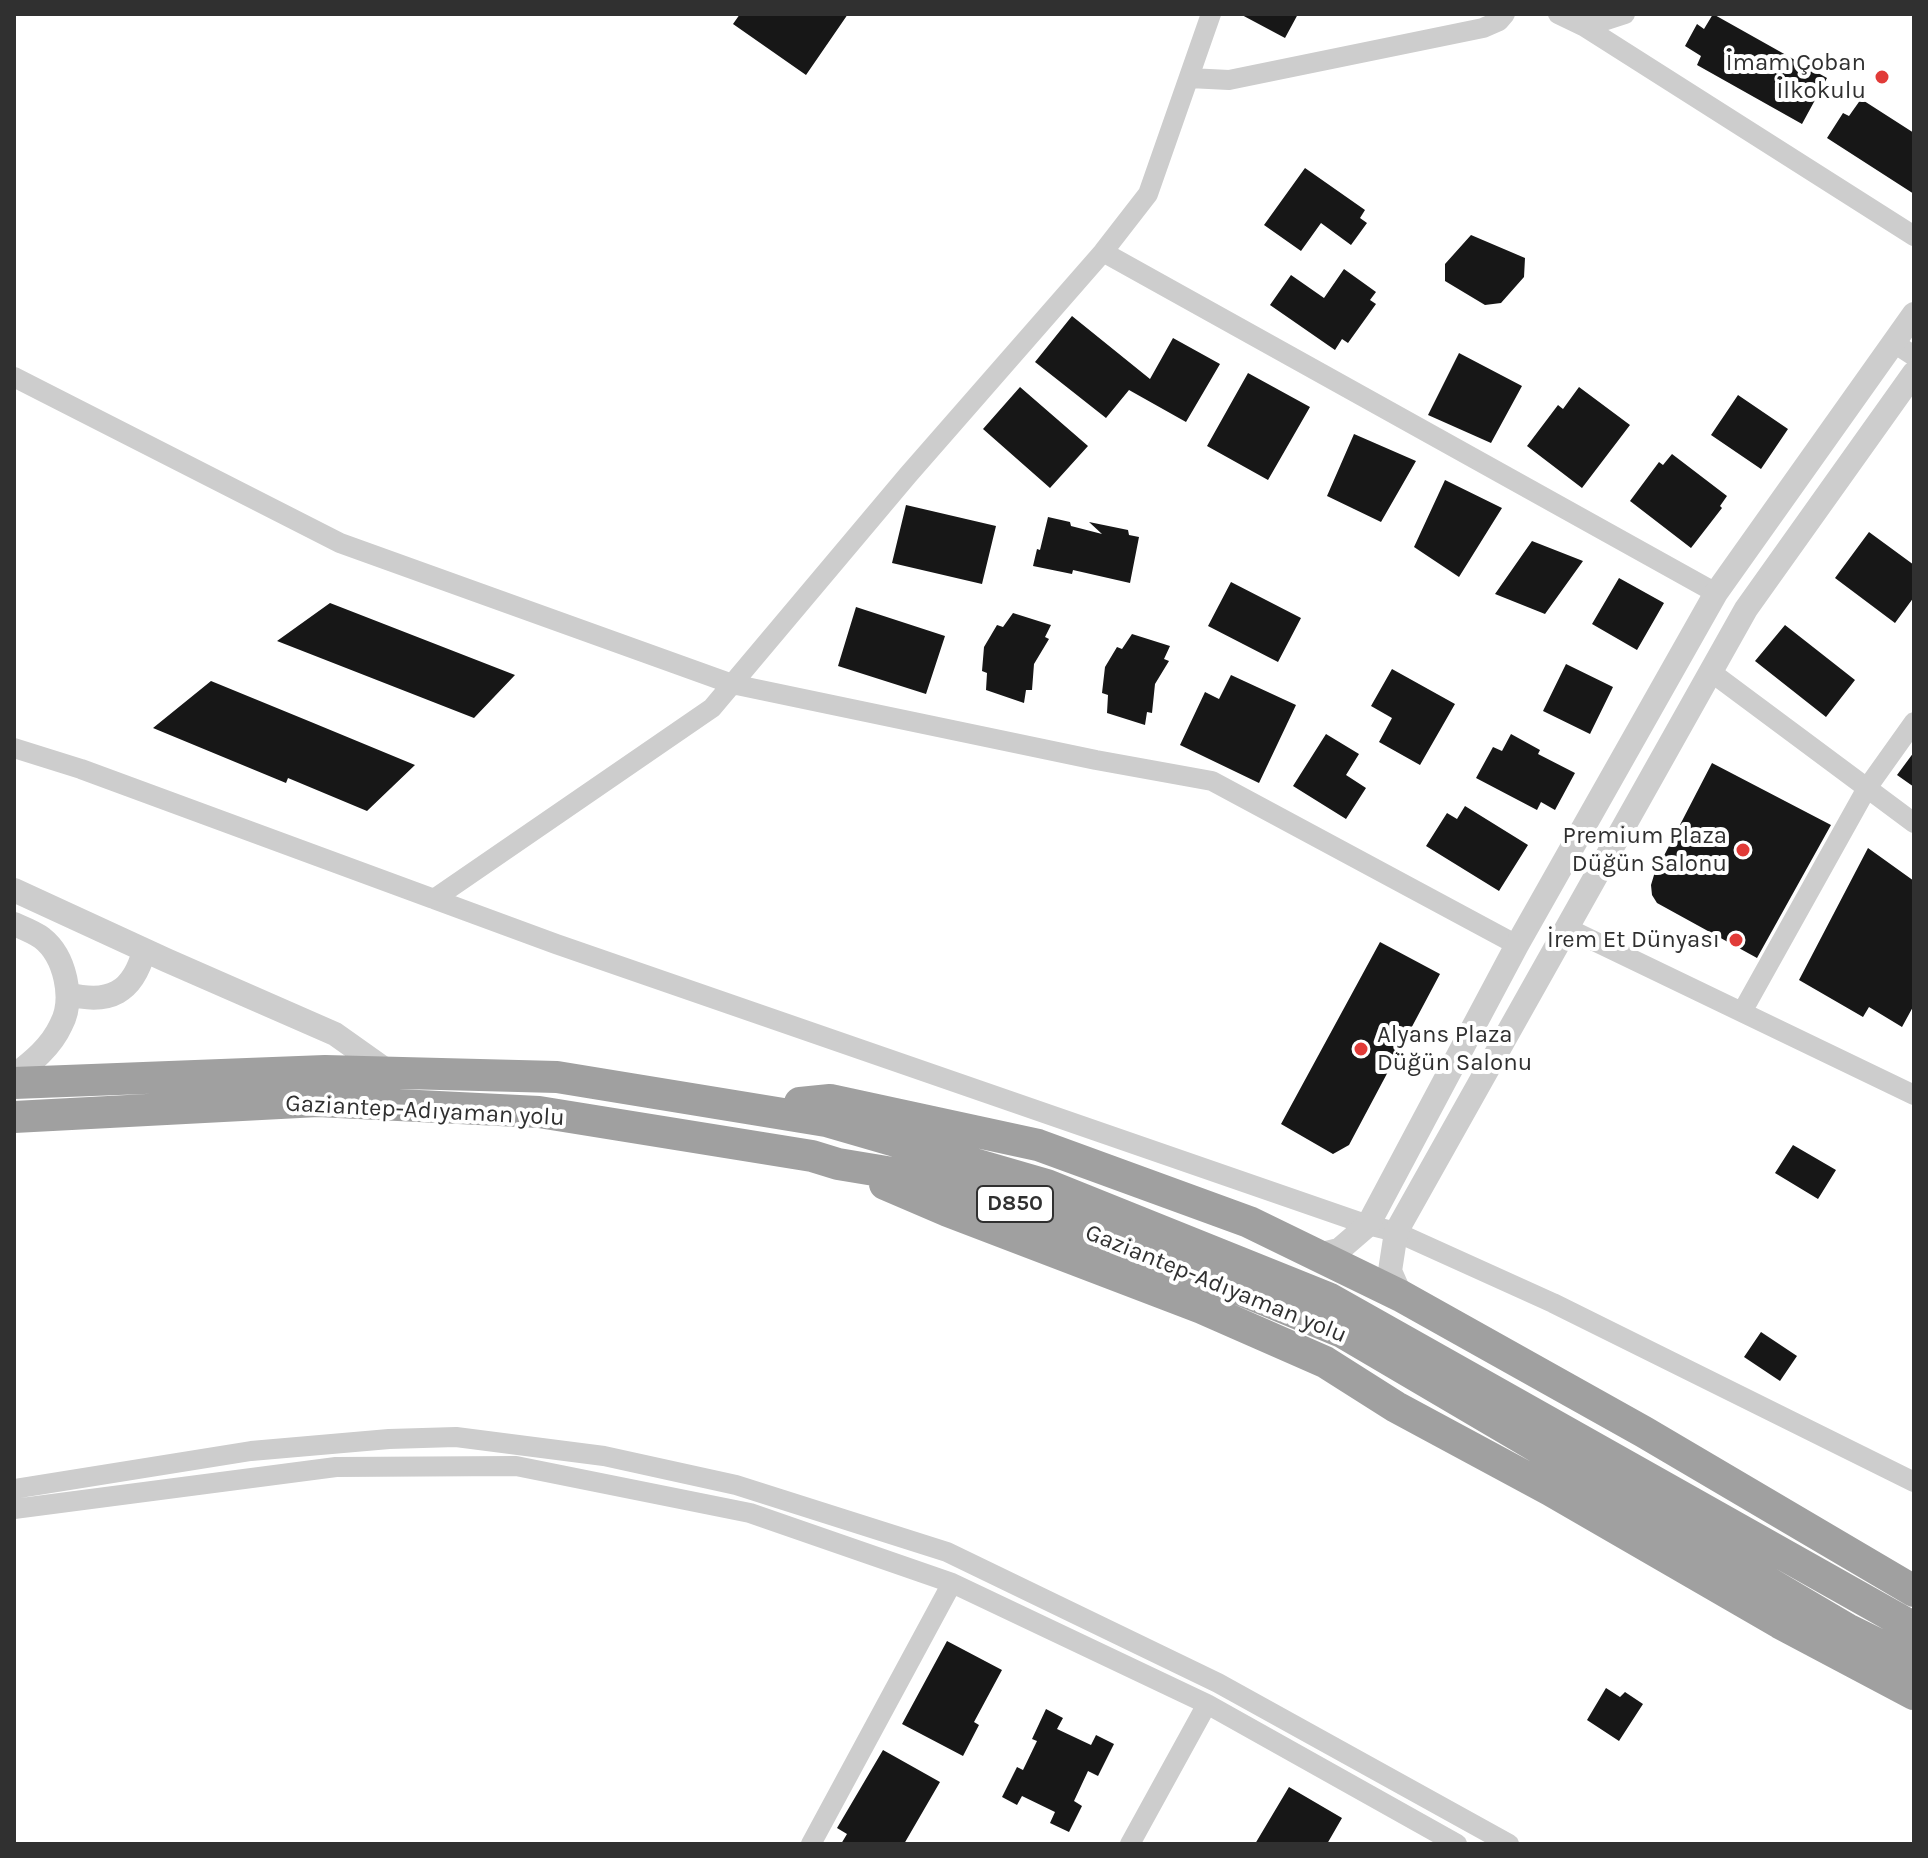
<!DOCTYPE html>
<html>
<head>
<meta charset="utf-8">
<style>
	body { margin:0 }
	#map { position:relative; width:1928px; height:1858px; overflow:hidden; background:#fff; font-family:Karla,sans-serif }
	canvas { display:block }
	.frame { position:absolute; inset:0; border:16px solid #303030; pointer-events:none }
</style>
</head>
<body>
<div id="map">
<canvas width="1928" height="1858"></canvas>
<div class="frame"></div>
</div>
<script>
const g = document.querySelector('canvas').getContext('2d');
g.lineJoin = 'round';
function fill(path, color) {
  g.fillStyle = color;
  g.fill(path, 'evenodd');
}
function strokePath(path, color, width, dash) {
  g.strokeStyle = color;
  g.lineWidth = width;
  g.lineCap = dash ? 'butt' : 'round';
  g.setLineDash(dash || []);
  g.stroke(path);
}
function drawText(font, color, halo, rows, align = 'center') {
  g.font = font + ' Karla,sans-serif';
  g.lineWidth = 8;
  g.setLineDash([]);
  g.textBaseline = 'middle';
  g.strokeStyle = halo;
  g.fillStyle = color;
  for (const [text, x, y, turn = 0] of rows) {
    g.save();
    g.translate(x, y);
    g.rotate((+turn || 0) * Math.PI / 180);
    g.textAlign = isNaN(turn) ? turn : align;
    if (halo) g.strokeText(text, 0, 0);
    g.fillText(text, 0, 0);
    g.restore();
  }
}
fill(new Path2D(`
	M740 14H848L806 75 733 24Z
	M1240 14H1298L1285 38Z
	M1713 14 1827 78 1802 124 1697 65 1701 56 1685 46 1697 24 1704 29Z
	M1861 99 1914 133V194L1827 138 1843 113 1849 116Z
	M1305 168 1365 210 1360 218 1367 223 1351 245 1321 223 1301 251 1264 225Z
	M1471 235 1525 258 1524 277 1501 303 1485 305 1445 281V264Z
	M1344 269 1376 292 1370 300 1376 304 1348 343 1342 339 1335 350 1270 305 1291 275 1324 298Z
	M1072 316 1150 379 1173 338 1220 364 1186 422 1129 390 1106 418 1035 362Z
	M1459 353 1522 386 1491 443 1428 415Z
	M1248 373 1310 407 1268 480 1207 446Z
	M1020 387 1088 446 1050 488 983 429Z
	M1579 387 1630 425 1582 488 1527 446 1558 405 1563 409Z
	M1738 395 1788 429 1761 469 1711 435Z
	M1354 434 1416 461 1381 522 1327 496Z
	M1672 454 1727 496 1720 506 1722 508 1691 548 1630 501 1659 462 1663 465Z
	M1445 480 1502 508 1459 577 1414 547Z
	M906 505 996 526 982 584 892 563Z
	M1048 517 1070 522 1071 526 1102 534 1089 522 1128 530 1129 535 1139 537 1130 583 1073 570 1072 574 1033 566 1037 549 1040 550Z
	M1869 532 1914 565V597L1895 623 1835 578Z
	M1532 541 1583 561 1545 614 1495 594Z
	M1619 578 1664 603 1637 650 1592 624Z
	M1231 582 1301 618 1278 662 1208 626Z
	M330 603 515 675 474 718 277 641Z
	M856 607 945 636 926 694 838 666Z
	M1013 613 1051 625 1045 637 1049 639 1034 664 1032 690H1026L1024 703 986 690 987 673 982 671 984 647 997 625 1003 627Z
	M1785 625 1855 680 1826 717 1755 661Z
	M1132 634 1170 646 1164 659 1169 661 1155 684 1152 713 1147 712 1145 725 1107 713 1108 695 1102 693 1105 667 1117 647 1122 649Z
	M1566 664 1613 687 1590 734 1543 711Z
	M1392 669 1455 704 1420 765 1379 742 1392 718 1371 706Z
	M1231 675 1296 705 1259 783 1180 745 1205 692 1219 699Z
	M211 681 311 722 415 765 367 811 288 778 286 783 153 728Z
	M1326 734 1359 754 1346 775 1366 788 1346 819 1293 786Z
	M1511 734 1540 750 1538 754 1575 773 1555 810 1541 802 1537 810 1476 778 1493 747 1502 751Z
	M1914 752V787L1897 775Z
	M1712 763 1831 825 1757 958 1657 903 1652 895 1651 885 1654 875Z
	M1465 806 1528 845 1499 891 1426 846 1447 813 1457 819Z
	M1868 848 1914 881V1005L1902 1027 1869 1007 1863 1017 1799 980Z
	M1380 942 1440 974 1349 1145 1333 1154 1281 1124Z
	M1793 1145 1836 1170 1818 1199 1775 1173Z
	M1761 1332 1797 1356 1780 1381 1744 1357Z
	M947 1641 1002 1670 974 1722 979 1725 963 1756 902 1724Z
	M1606 1688 1620 1697 1625 1692 1643 1704 1619 1741 1587 1720Z
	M1046 1709 1063 1718 1057 1729 1091 1745 1096 1735 1114 1744 1098 1776 1088 1771 1074 1801 1082 1806 1069 1832 1050 1823 1055 1812 1022 1796 1017 1805 1002 1797 1017 1767 1023 1770 1037 1741 1032 1739Z
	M883 1750 940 1782 904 1844H841L847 1834 837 1828Z
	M1289 1787 1342 1818 1327 1844H1255Z`), '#171717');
strokePath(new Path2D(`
	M1558 14 1585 27 1914 236
	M1585 27 1625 14
	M1189 78 1229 80 1483 28 1499 21 1505 14
	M1103 252 1716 593
	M1894 343 1914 356
	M14 377 340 543 732 684 1096 760 1212 781 1517 945
	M1711 672 1914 823
	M14 748 81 769 556 944 1368 1225 1396 1232 1553 1303 1914 1482
	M434 899 712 708 908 475 1103 252 1148 194 1211 14
	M1567 928 1914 1095
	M1742 1012 1867 788 1914 722
	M14 1489 251 1451 389 1439 456 1437 604 1456 736 1485 947 1552 1218 1683 1509 1844
	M14 1509 336 1467 516 1466 750 1513 952 1583 1207 1704 1457 1844
	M811 1844 952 1583
	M1130 1844 1207 1704`), '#cdcdcd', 20);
strokePath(new Path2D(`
	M14 890 166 960 335 1034 390 1073
	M14 924C23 928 34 932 42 938 65 956 75 999 61 1025 51 1047 32 1062 14 1076
	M68 994C110 1005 133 992 144 951
	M1318 1255 1339 1250 1368 1225 1517 945 1716 593 1914 314
	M1401 1296 1390 1271 1396 1232 1746 609 1914 373`), '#cdcdcd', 24);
strokePath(new Path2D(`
	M14 1083 325 1071 557 1077 826 1121 1047 1185 1328 1298 1914 1628
	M800 1103 830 1100 1038 1145 1249 1222 1401 1296 1644 1432 1914 1591
	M14 1117 318 1101 539 1112 812 1156 838 1164 965 1185 1241 1290 1342 1332 1847 1629 1914 1662
	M885 1184 948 1211 1202 1308 1325 1362 1396 1407 1550 1490 1780 1623 1914 1694`), '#a0a0a0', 32);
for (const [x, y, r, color] of [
	[1882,77,8,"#e13b38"],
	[1743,850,8,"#e13b38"],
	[1736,940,8,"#e13b38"],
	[1361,1049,8,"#e13b38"]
]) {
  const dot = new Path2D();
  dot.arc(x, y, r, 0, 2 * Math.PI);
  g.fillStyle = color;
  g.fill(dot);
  strokePath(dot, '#fff', 3);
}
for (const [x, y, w] of [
	[1015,1204,76]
]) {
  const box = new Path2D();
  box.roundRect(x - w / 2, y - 18, w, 36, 6);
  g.fillStyle = '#fff';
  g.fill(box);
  strokePath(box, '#303030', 2);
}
drawText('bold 22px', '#303030', null, [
	["D850",1015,1204]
]);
drawText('24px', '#303030', '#fff', [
	["İmam Çoban",1866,63],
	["İlkokulu",1866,91],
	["Premium Plaza",1727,836],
	["Düğün Salonu",1727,864],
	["İrem Et Dünyası",1720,940],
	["Alyans Plaza",1377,1035,"left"],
	["Düğün Salonu",1377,1063,"left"]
], 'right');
drawText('24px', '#303030', '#fff', [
	["Gaziantep-Adıyaman yolu",425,1111,3],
	["Gaziantep-Adıyaman yolu",1216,1284,22]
]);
</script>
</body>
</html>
